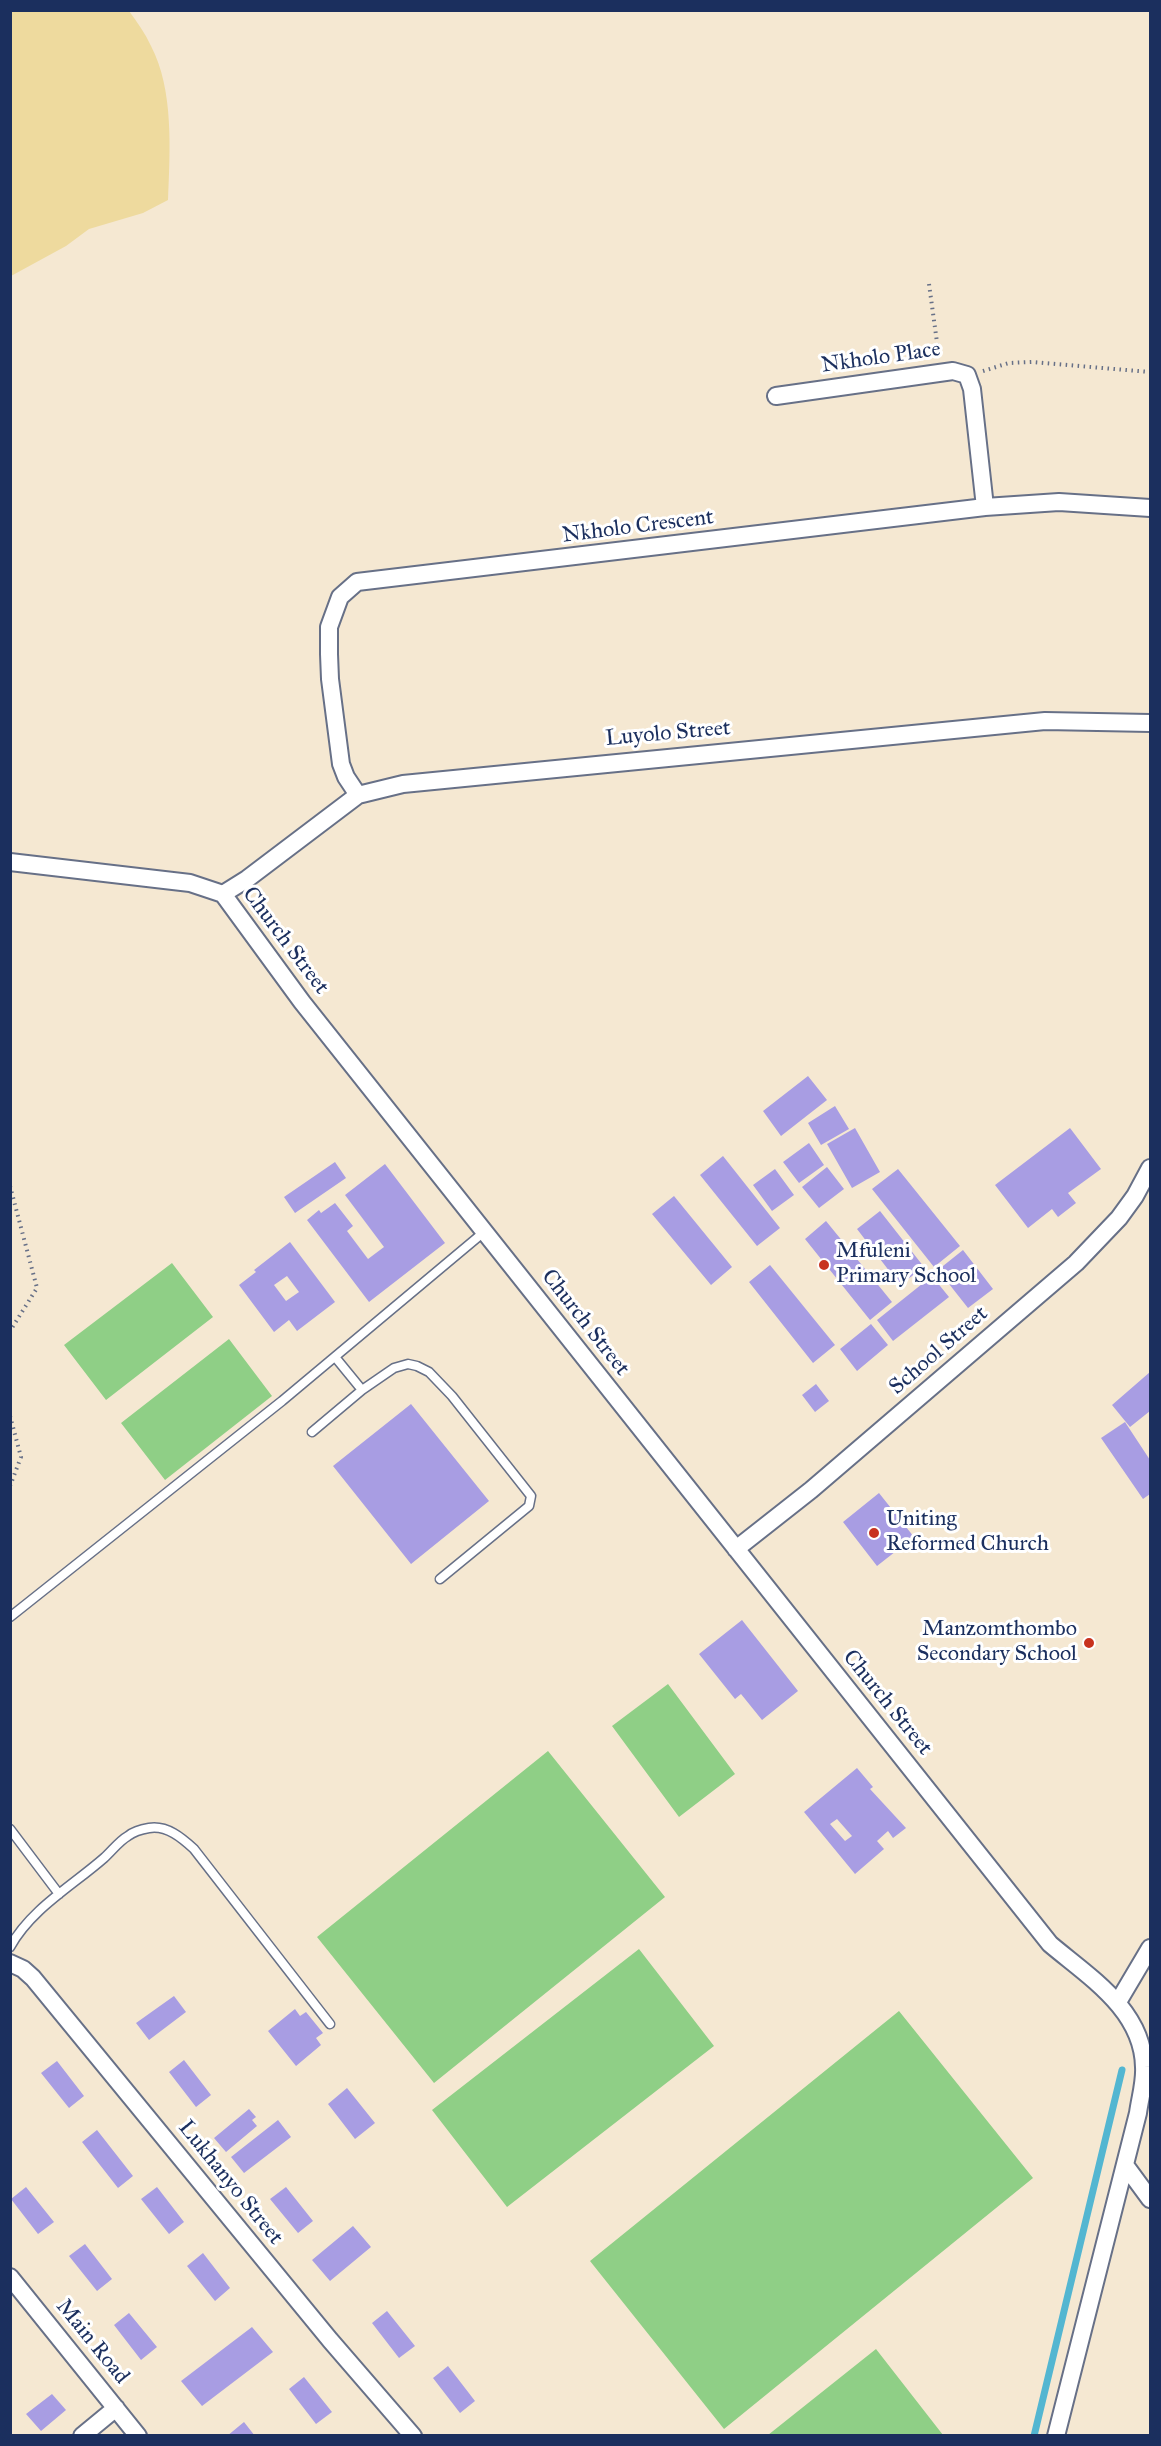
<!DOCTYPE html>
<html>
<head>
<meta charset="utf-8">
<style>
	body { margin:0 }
	#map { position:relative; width:1161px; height:2446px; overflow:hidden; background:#f5e8d2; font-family:"IM FELL Great Primer",serif }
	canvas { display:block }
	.frame { position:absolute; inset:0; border:12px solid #1b2f5e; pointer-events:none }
</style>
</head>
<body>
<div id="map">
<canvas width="1161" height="2446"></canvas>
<div class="frame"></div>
</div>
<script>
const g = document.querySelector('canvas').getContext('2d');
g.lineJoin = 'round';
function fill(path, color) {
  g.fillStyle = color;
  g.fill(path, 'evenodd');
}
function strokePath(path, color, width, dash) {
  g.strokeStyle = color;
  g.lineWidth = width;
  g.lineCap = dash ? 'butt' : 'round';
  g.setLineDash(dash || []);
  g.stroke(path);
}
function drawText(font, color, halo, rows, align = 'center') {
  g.font = font + ' "IM FELL Great Primer",serif';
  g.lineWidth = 6;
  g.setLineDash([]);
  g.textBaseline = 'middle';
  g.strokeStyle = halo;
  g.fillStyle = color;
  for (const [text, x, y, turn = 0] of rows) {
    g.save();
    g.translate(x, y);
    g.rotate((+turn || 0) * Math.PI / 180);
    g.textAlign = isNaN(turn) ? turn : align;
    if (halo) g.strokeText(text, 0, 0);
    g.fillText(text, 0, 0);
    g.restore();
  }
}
fill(new Path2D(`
	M172 1263 213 1317 106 1400 64 1345Z
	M229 1339 272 1396 165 1480 121 1423Z
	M668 1684 735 1774 679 1817 612 1726Z
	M548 1751 665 1897 434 2083 317 1937Z
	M639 1949 714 2046 507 2207 432 2110Z
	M899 2011 1033 2178 724 2429 590 2261Z
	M876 2349 943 2435H768Z`), '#8fcf86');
fill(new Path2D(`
	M11 10 129 11C137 22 145 33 151 46 174 90 170 151 168 200L143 213 89 229 66 246 11 276Z`), '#eeda9e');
strokePath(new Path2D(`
	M1034 2436 1122 2070`), '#53b6d1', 7);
fill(new Path2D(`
	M808 1076 827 1100 781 1136 763 1111Z
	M835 1106 849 1129 821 1145 808 1123Z
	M855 1128 880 1172 852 1188 827 1144Z
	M1070 1128 1101 1169 1068 1193 1076 1203 1058 1217 1052 1209 1028 1228 995 1185Z
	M809 1143 824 1165 799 1183 783 1162Z
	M723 1156 780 1228 757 1246 700 1175Z
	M335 1162 346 1178 295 1213 284 1197Z
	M385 1164 445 1243 369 1302 307 1220 319 1210 321 1213 335 1203 353 1226 347 1231 368 1259 384 1247 345 1195Z
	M827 1167 844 1189 819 1208 802 1187Z
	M775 1169 794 1195 772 1211 753 1185Z
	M898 1169 960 1246 934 1267 872 1189Z
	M674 1196 732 1267 711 1285 652 1214Z
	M880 1211 924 1267 900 1285 857 1229Z
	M826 1221 892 1302 870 1320 805 1239Z
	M290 1242 335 1302 297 1331 289 1320 274 1332 239 1285 256 1272 254 1270ZM287 1276 299 1292 286 1301 274 1285Z
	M963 1250 993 1289 968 1308 938 1270Z
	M770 1265 835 1345 813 1363 749 1282Z
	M932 1276 949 1297 893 1341 877 1320Z
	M871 1324 888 1345 857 1371 840 1349Z
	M1150 1372V1411L1130 1427 1112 1405Z
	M816 1384 829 1401 815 1412 802 1395Z
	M411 1404 489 1501 411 1564 333 1466Z
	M1125 1422 1150 1460V1494L1143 1499 1101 1438Z
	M879 1493 914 1537 877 1566 843 1522Z
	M742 1620 798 1691 762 1720 741 1694 735 1699 699 1654Z
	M857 1768 873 1787 870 1789 906 1828 893 1838 888 1831 877 1841 884 1849 855 1874 804 1812ZM837 1819 852 1836 845 1841 830 1824Z
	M174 1996 186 2012 149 2040 136 2023Z
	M295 2009 300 2016 306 2012 323 2033 316 2038 321 2045 296 2066 268 2031Z
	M184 2060 211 2095 196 2107 169 2072Z
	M57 2061 84 2096 69 2108 41 2073Z
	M347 2088 375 2123 355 2139 328 2104Z
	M249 2109 256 2117 252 2120 257 2126 226 2152 214 2138Z
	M278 2120 291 2137 244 2173 231 2157Z
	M97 2130 133 2176 118 2188 82 2142Z
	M26 2187 54 2222 38 2234 11 2199Z
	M157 2187 184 2222 169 2234 141 2199Z
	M286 2187 313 2221 298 2233 270 2199Z
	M353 2226 371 2247 330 2281 312 2260Z
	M85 2244 112 2279 97 2291 69 2256Z
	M203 2253 230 2288 215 2301 187 2266Z
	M387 2311 415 2346 399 2358 372 2323Z
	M129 2313 157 2347 141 2360 114 2325Z
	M252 2327 273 2352 202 2406 181 2381Z
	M448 2366 475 2401 460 2413 433 2378Z
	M304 2377 332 2412 316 2424 289 2389Z
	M52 2394 66 2410 41 2431 26 2414Z
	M244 2422 255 2436H227Z`), '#a89de3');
const lane = new Path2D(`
	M335 1357 362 1390
	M312 1432 362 1390 394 1368 408 1364 417 1366 429 1372 452 1396 531 1496 529 1506 440 1579
	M10 1617 282 1401 484 1232
	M10 1829 59 1894
	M10 1947C31 1909 72 1886 104 1858 112 1851 119 1841 128 1836 133 1832 143 1829 149 1828 167 1825 182 1838 194 1849L330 2024`);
const street = new Path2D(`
	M776 396 953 371 967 375 972 389 985 507
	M358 795 346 777 341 764 330 679 329 654V627L340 597 357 582 985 507 1059 502 1150 508
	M10 862 190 883 223 894 302 1002 1050 1944C1089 1977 1143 2010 1144 2067 1145 2082 1140 2098 1138 2113L1056 2436
	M223 894 247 879 358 795 403 784 1045 721 1150 723
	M736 1549 811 1490 1076 1263 1119 1218 1135 1196 1150 1168
	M10 1963 23 1969 33 1978 330 2340 413 2436
	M1118 2002 1150 1948
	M1125 2165 1150 2199
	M10 2277 138 2436
	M82 2436 116 2408`);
strokePath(lane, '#677087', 11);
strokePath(street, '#677087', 20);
strokePath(new Path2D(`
	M929 284 939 357
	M983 371 1009 363 1032 362 1150 372
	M10 1186 37 1288 10 1331
	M10 1416 21 1457 10 1486`), '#677087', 4, [1.5, 4.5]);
strokePath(lane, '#fff', 8);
strokePath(street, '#fff', 16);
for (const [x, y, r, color] of [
	[824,1265,6,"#c8321e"],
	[874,1533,6,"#c8321e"],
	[1089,1643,6,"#c8321e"]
]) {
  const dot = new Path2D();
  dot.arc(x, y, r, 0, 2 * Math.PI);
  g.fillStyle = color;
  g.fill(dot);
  strokePath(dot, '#fff', 2);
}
drawText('22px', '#1b2f5e', '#fff', [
	["Nkholo Place",881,358,-8],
	["Nkholo Crescent",638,527,-7],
	["Luyolo Street",668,734,-5],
	["Church Street",285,941,53],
	["Church Street",585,1323,52],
	["School Street",939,1351,-41],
	["Church Street",887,1703,51],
	["Lukhanyo Street",230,2183,51],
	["Main Road",92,2342,51]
]);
drawText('22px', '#1b2f5e', '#fff', [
	["Mfuleni",836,1252],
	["Primary School",836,1277],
	["Uniting",886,1520],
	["Reformed Church",886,1545],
	["Manzomthombo",1077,1630,"right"],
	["Secondary School",1077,1655,"right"]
], 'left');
</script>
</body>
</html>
